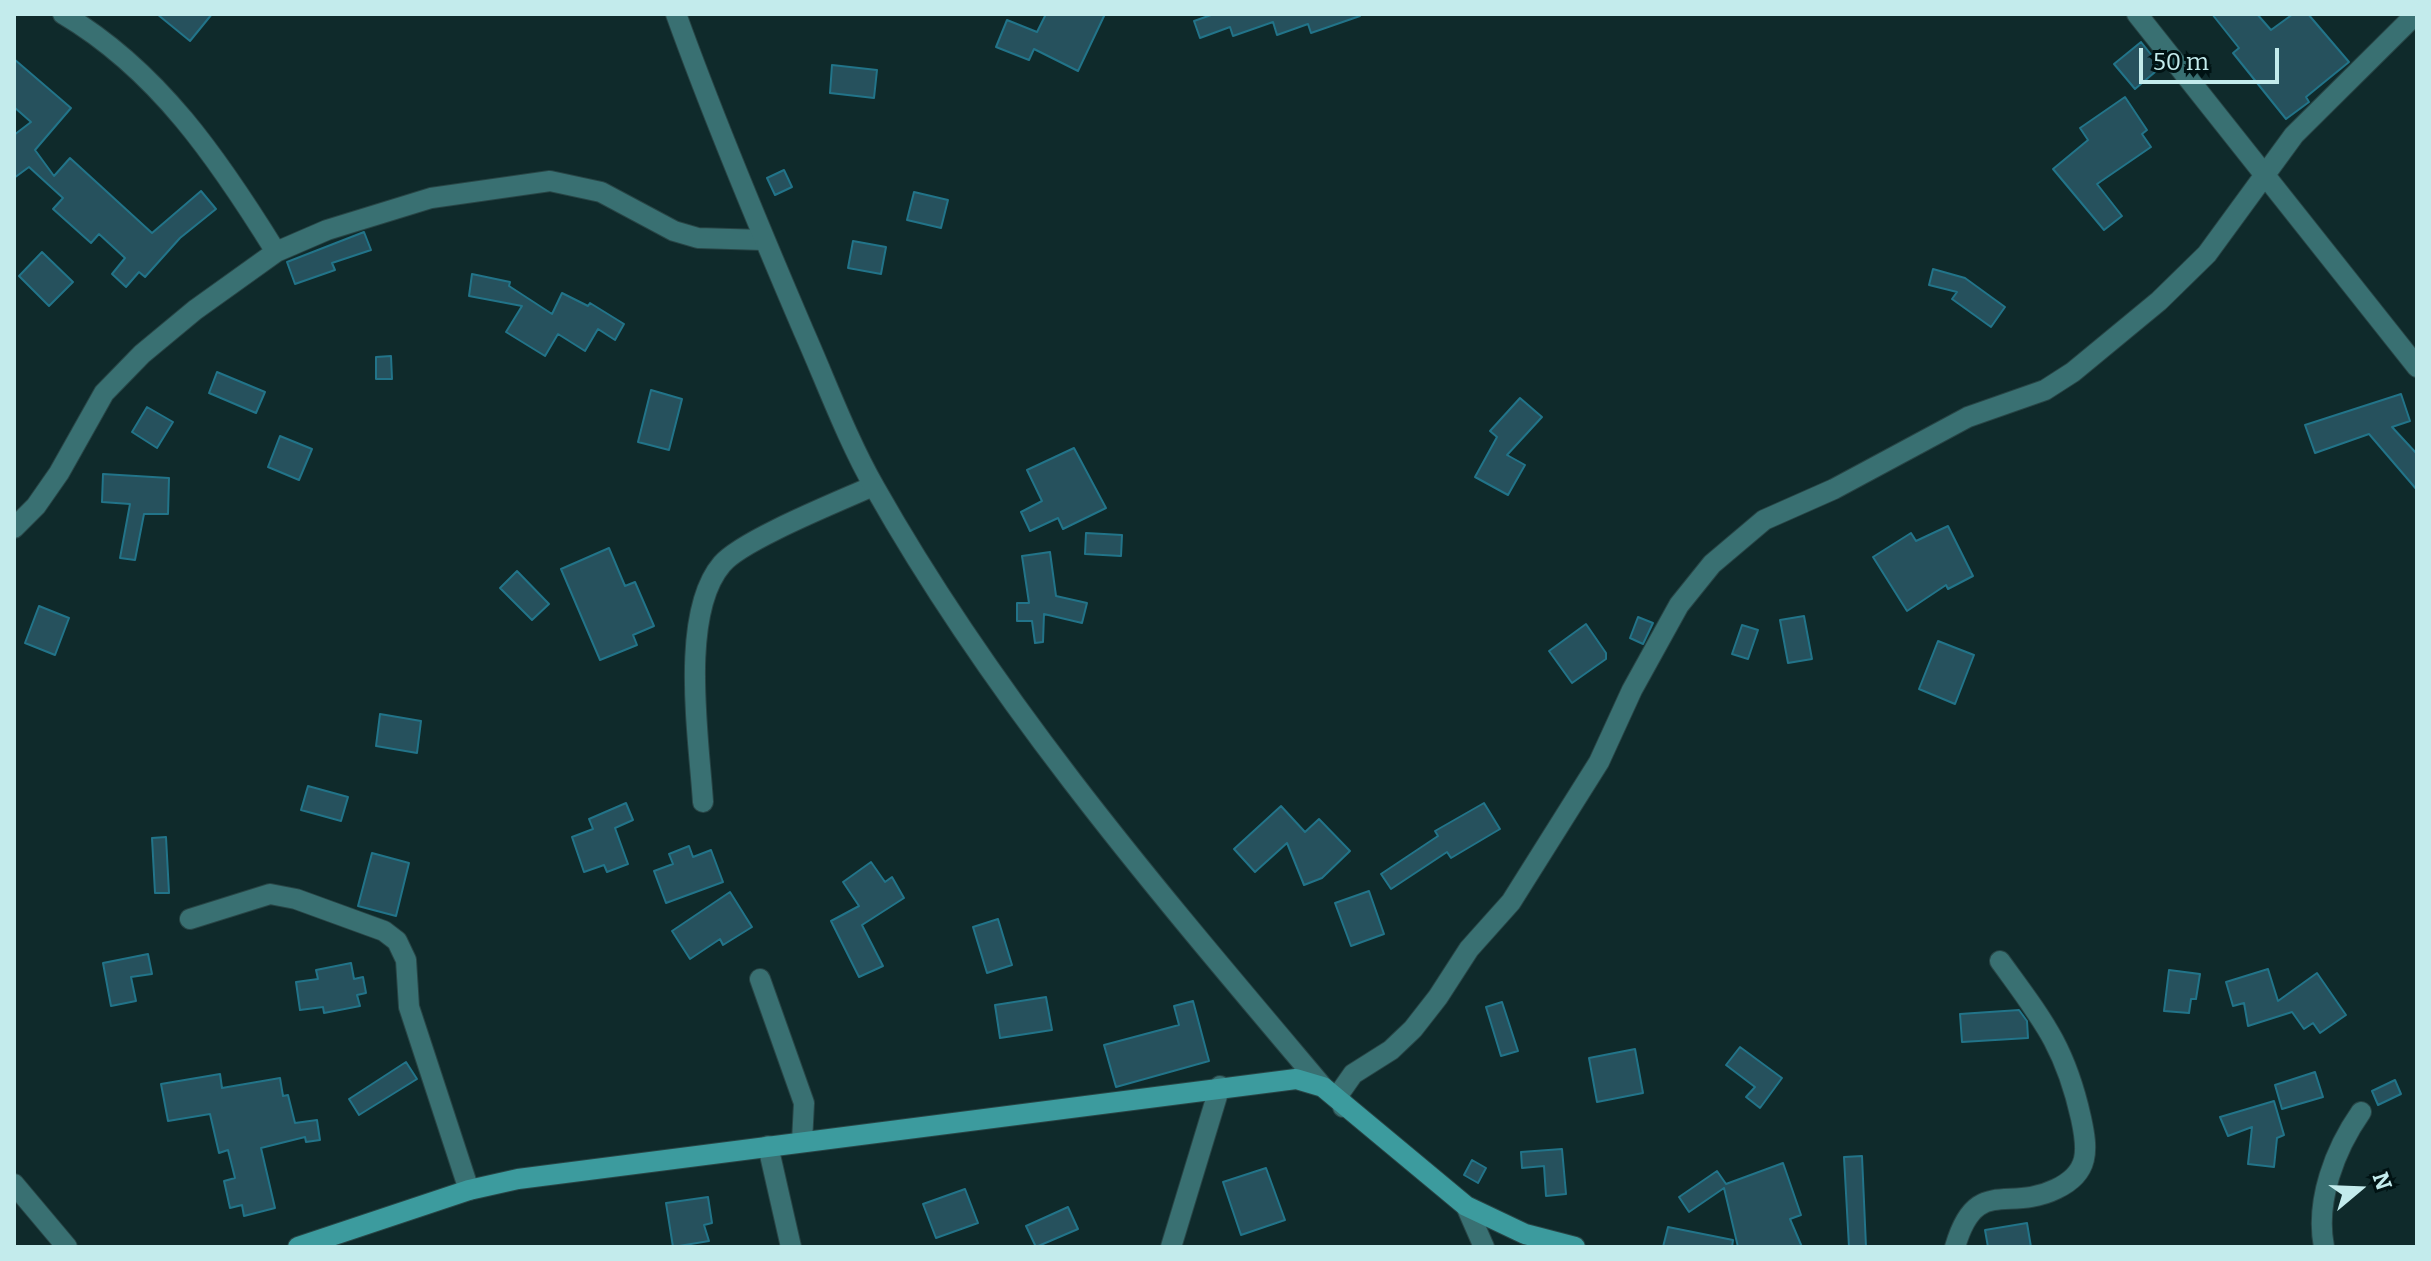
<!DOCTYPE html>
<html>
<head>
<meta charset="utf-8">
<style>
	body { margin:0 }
	#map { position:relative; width:2431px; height:1261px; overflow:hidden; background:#0f2a2b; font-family:Bitter,serif }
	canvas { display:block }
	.frame { position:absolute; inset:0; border:16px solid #c3ebec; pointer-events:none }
	.north { position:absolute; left:2319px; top:1149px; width:80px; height:80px; -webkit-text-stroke:6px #001213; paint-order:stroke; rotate:71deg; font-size:22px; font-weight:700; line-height:32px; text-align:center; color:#c3ebec }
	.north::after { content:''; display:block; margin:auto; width:28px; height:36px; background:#c3ebec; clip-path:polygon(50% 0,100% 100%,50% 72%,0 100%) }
	.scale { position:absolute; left:2139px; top:48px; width:140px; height:36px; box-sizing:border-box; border:4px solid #c3ebec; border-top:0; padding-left:10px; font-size:24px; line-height:28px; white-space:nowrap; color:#c3ebec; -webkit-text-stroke:6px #001213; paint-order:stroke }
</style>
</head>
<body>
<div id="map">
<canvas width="2431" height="1261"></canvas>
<div class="frame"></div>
<div class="north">N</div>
<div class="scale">50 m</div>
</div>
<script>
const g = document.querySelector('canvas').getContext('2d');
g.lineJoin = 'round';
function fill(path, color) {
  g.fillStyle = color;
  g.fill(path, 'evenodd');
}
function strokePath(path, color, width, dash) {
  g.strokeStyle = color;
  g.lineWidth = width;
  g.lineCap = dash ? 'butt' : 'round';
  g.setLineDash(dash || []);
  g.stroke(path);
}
const building = new Path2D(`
	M157 14H212L190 41Z
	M1046 14H1105L1078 71 1034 49 1029 60 996 47 1007 20 1037 32Z
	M1214 14H1359L1360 16 1311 33 1308 24 1277 35 1273 22 1233 36 1230 27 1200 38 1194 21Z
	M2212 14H2257L2271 30 2293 14H2308L2349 62 2306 97 2309 102 2286 119 2233 53 2239 48Z
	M2141 42 2161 67 2135 89 2114 64Z
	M14 59 71 108 35 150 54 176 70 158 152 233 201 191 216 209 180 238 145 277 139 272 126 287 112 274 125 258 99 234 91 243 53 209 63 198 29 167 14 178V135L31 122 14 107Z
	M832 65 877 70 874 98 830 93Z
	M2125 97 2147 130 2142 134 2151 147 2097 184 2122 216 2104 230 2053 169 2088 140 2080 128Z
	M784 170 792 187 775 195 767 178Z
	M914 192 948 200 941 228 907 220Z
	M364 232 371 250 332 263 335 270 295 284 287 262Z
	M853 241 886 247 881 274 848 268Z
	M42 252 73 282 49 306 19 276Z
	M1933 269 1965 278 2005 307 1991 327 1952 299 1957 292 1929 285Z
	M472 274 510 282 509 286 552 314 562 293 588 306 590 303 624 324 615 340 598 329 585 351 558 334 545 356 506 332 522 306 469 296Z
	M391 356 392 379H376V357Z
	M217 372 265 392 256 413 209 393Z
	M651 390 682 399 669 450 638 442Z
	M2401 394 2410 421 2392 427 2417 454V490L2369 434 2315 453 2305 425Z
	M1520 398 1542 417 1507 455 1525 465 1508 495 1475 477 1497 437 1490 431Z
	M147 407 173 422 157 448 132 432Z
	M280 436 312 449 299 480 268 467Z
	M1074 448 1106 508 1063 529 1058 518 1030 531 1021 512 1042 501 1027 470Z
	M103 474 169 478 168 514H144L135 560 120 558 130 504 102 502Z
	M1948 526 1973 576 1948 589 1946 585 1907 611 1873 557 1911 533 1916 541Z
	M1086 533 1122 535 1121 556 1085 554Z
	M609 548 625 586 635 582 654 626 633 635 637 645 600 660 561 569Z
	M1050 552 1056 596 1087 603 1082 623 1044 614 1043 642 1035 643 1032 621H1017V603H1029L1022 556Z
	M517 571 549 604 532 620 500 588Z
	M39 606 69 618 55 655 25 643Z
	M1804 616 1812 659 1788 663 1780 620Z
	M1638 617 1653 623 1643 644 1630 638Z
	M1586 624 1606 653V659L1572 683 1549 651Z
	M1742 625 1758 630 1748 659 1732 654Z
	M1938 641 1974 655 1955 704 1919 689Z
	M380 714 421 721 417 753 376 746Z
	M308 786 348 797 341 821 301 810Z
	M626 803 633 820 615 828 628 864 607 872 604 865 584 872 572 837 593 829 589 819Z
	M1484 803 1500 829 1451 858 1447 852 1391 889 1381 874 1438 836 1435 831Z
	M1281 806 1305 832 1319 819 1350 851 1322 878 1304 885 1287 843 1255 872 1234 849Z
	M166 837 169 893H155L152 838Z
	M689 846 693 857 711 850 723 882 666 903 654 871 673 864 669 854Z
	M372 853 409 863 396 916 358 906Z
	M871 862 885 882 892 877 904 898 862 925 883 966 859 977 831 921 859 906 843 882Z
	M1369 891 1384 934 1351 946 1335 903Z
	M730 892 752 927 723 945 720 939 690 959 672 931Z
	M998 919 1012 965 987 973 973 927Z
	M148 954 152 974 131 977 136 1001 111 1006 103 963Z
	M351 963 354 979 363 977 366 993 357 995 360 1006 324 1013 323 1007 300 1010 296 982 318 979 316 970Z
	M2268 969 2278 1001 2317 973 2346 1015 2320 1033 2313 1023 2304 1029 2292 1012 2248 1026 2244 1003 2233 1006 2226 982Z
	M2169 970 2200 974 2196 999H2191L2189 1013 2164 1011Z
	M1046 997 1052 1030 1000 1038 995 1005Z
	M1193 1001 1209 1061 1116 1087 1104 1045 1179 1025 1174 1006Z
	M1502 1002 1518 1051 1501 1056 1486 1007Z
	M2019 1010 2027 1021 2028 1038 1962 1042 1960 1014Z
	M1740 1047 1782 1078 1760 1108 1746 1097 1755 1087 1726 1065Z
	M1635 1049 1643 1093 1597 1102 1589 1058Z
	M406 1062 417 1079 359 1115 349 1099Z
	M2315 1072 2323 1097 2282 1109 2275 1085Z
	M220 1074 222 1088 280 1078 283 1096 288 1095 295 1123 317 1120 320 1140 306 1142 305 1137 261 1148 275 1208 244 1216 242 1205 230 1208 224 1181 235 1178 228 1150 219 1153 210 1114 168 1121 161 1084Z
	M2395 1080 2401 1094 2378 1105 2372 1091Z
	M2274 1101 2284 1135 2277 1138 2274 1167 2248 1164 2252 1127 2228 1136 2220 1117Z
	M1562 1149 1566 1194 1546 1196 1544 1166 1522 1168 1521 1152Z
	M1862 1156 1866 1247H1849L1844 1157Z
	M1472 1160 1486 1168 1478 1183 1464 1175Z
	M1783 1163 1801 1215 1790 1219 1802 1247H1738L1724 1188 1689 1212 1679 1197 1717 1171 1726 1184Z
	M1266 1168 1285 1220 1241 1235 1223 1182Z
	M965 1189 978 1223 936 1238 923 1204Z
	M708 1197 712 1223 704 1225 709 1241 673 1247 666 1203Z
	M1068 1207 1078 1229 1036 1247 1026 1226Z
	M2027 1223 2031 1247H1988L1985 1230Z
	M1668 1227 1733 1240 1732 1247H1663Z`);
fill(building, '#26515d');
strokePath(building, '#227489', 2);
const minor = new Path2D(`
	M63 14C158 70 219 160 276 252
	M2137 14 2417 367
	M14 528 36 506 59 473 104 393 142 354 195 310 276 252 327 230 431 198 550 181 601 192 674 231 698 238 763 240
	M703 802C699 739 679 614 722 564 742 540 840 501 873 486
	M190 919 270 894 296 899 384 931 397 941 406 960 409 1007 469 1190
	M760 979 804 1103 802 1142
	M1343 1107 1339 1094 1353 1074 1391 1050 1413 1029 1438 997 1469 949 1511 902 1599 762 1632 690 1679 605 1712 564 1764 520 1834 489 1968 417 2045 390 2073 372 2159 301 2207 254 2294 135 2416 14
	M768 1146 791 1247
	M14 1184 67 1247
	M1466 1206 1484 1247
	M1171 1247 1220 1086
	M1955 1247C1976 1175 2007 1213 2056 1189 2090 1173 2088 1150 2081 1118 2065 1046 2042 1019 2000 961
	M2324 1247C2315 1201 2335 1149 2361 1112`);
const tertiary = new Path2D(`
	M676 14C715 122 759 227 804 332 827 384 847 439 875 488 998 706 1162 896 1323 1087`);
const secondary = new Path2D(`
	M298 1247 469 1190 518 1179 1296 1079 1323 1087 1466 1206 1525 1234 1575 1247`);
strokePath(minor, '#284546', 22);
strokePath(tertiary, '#284546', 22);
strokePath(secondary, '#284546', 22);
strokePath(minor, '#397072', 20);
strokePath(tertiary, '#397072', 20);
strokePath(secondary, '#3c9b9e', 20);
</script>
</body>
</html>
